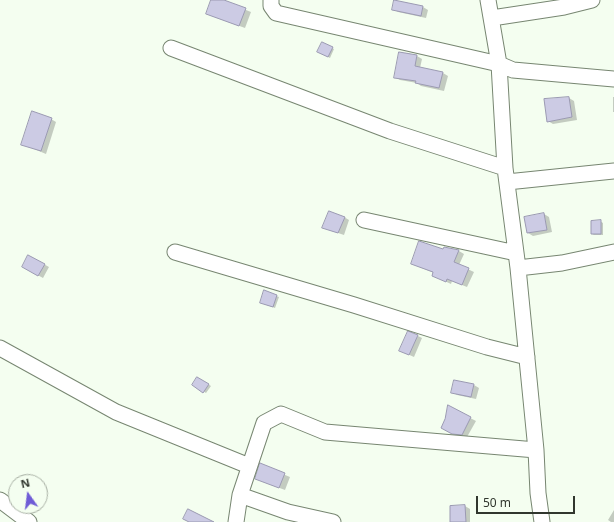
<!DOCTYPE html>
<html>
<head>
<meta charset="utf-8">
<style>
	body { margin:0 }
	#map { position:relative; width:614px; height:522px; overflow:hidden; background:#f4fef0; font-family:"Noto Sans",sans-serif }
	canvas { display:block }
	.north { position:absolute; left:8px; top:474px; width:40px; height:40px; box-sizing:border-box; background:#f4fef0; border:1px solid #a6aea2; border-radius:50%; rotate:346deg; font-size:11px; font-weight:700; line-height:16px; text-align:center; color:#31372e }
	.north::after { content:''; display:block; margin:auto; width:14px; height:18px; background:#6f5cd6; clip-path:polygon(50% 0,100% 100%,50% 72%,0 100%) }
	.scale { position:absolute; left:476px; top:496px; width:99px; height:18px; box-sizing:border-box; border:2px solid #31372e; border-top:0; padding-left:5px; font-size:12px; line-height:14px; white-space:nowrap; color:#31372e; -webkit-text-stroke:3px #f4fef0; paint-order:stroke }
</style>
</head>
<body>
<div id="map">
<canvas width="614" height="522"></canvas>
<div class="north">N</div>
<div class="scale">50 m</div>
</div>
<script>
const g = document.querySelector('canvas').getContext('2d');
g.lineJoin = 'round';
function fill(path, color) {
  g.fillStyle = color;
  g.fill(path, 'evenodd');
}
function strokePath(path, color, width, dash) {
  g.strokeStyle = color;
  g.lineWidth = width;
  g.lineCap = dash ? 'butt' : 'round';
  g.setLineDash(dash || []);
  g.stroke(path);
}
fill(new Path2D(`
	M212 0H221L251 12 245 28 212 16Z
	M423 7 428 10 426 18 398 12 393 9Z
	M332 48 334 49 330 58 320 53Z
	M417 56 422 59 420 68 443 73 448 76 444 91 421 86 417 83 400 80 395 77Z
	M613 97H614V112H613Z
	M569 98 574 101 577 120 553 124 548 121Z
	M51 119 56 122 46 154 22 144Z
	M544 214 549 217 552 232 533 236 528 233Z
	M344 217 349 220 344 235 329 230Z
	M600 221 603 223V235H594L592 234Z
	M445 248 459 251 464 254 459 265 474 272 467 287 452 281 451 284 438 278 434 273 412 264 444 251Z
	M29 256 49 267 43 278 23 267Z
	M265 291 279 297 275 308 261 303Z
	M418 336 422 338 414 357 405 353Z
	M198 378 211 386 206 393 193 385Z
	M474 385 479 388 476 399 457 395 452 392Z
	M449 407 476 421 467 437 458 436 442 428 446 419Z
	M261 465 290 477 285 490 261 481Z
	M465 506 470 509V522H451Z
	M614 510V522H611L608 520Z`), '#0003');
const building = new Path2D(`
	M211 0H224L246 8 239 26 206 14Z
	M394 0 423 6 421 16 392 10Z
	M322 42 333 47 328 57 317 52Z
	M399 52 417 55 415 66 443 72 439 88 415 83 416 81 394 78Z
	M569 97 572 117 547 122 544 99Z
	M32 111 52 118 41 151 21 145Z
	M329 211 345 217 338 233 322 228Z
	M544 213 547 230 527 233 524 217Z
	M601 220V234H591V221Z
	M419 241 443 249 444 247 459 250 454 262 469 268 462 285 447 279 446 282 432 276 433 272 411 264Z
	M28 255 45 264 38 276 22 267Z
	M264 290 277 295 273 307 260 303Z
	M408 331 418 335 409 355 399 351Z
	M197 377 209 384 203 393 192 385Z
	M454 380 474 384 471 397 451 393Z
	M448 405 471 417 462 435 452 434 441 428 445 419Z
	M260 463 285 473 279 488 255 479Z
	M465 505 466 522H450V506Z
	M188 509 214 522H189L183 519Z`);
fill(building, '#cccbe4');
strokePath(building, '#9b9ab2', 1);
const minor = new Path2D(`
	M271 0V6L276 13 499 64 513 70 614 79
	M488 0 499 64 505 168 518 268 536 450 538 493 542 522
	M492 18 564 7 592 0
	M171 48 390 131 505 168
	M507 182 614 171
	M364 220 516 253
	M175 252 354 305 487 347 527 357
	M518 268 562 263 614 252
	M0 348 116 412 249 466
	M240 495 288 512 333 522
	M0 500 29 522
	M236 522 240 495 264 423 281 414 325 432 536 450`);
strokePath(minor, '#778671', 17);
strokePath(minor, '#fff', 15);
</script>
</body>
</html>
